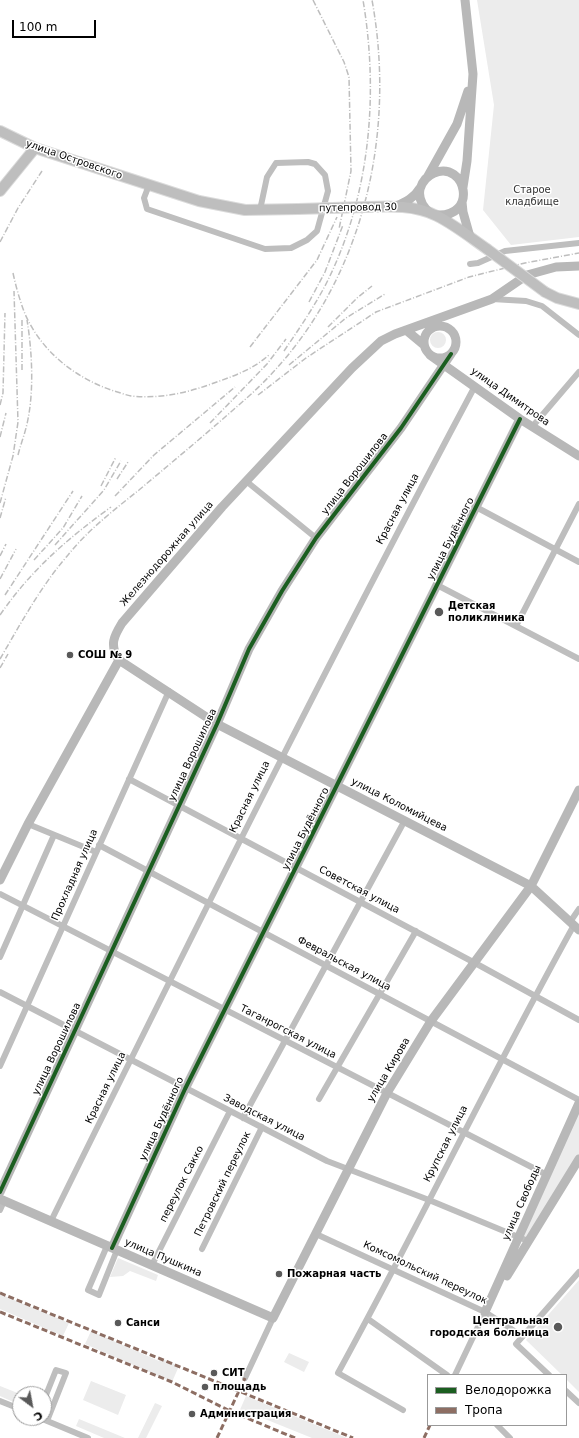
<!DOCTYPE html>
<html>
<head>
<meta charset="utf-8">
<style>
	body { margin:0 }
	#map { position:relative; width:579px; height:1438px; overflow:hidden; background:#fff; font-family:"DejaVu Sans",sans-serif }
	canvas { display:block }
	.legend { position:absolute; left:427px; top:1374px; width:140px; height:52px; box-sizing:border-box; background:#fff; border:1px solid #999; margin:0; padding:5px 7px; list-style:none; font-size:12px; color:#000 }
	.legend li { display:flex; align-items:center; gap:8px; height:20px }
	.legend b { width:20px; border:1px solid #999 }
	.north { position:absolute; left:12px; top:1386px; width:40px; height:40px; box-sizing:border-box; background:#fff; border:1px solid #999; border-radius:50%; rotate:148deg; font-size:11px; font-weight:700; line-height:16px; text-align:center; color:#000 }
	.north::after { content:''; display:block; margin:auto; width:14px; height:18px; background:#595959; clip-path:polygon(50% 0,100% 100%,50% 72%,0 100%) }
	.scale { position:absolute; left:12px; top:20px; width:84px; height:18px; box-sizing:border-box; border:2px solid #000; border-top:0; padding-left:5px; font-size:12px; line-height:14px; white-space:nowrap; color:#000; -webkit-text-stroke:3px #fff; paint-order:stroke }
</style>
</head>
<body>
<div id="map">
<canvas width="579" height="1438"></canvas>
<ul class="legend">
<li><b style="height:5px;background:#1b5e20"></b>Велодорожка</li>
<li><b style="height:5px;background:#8d6e63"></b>Тропа</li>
</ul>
<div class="north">С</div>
<div class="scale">100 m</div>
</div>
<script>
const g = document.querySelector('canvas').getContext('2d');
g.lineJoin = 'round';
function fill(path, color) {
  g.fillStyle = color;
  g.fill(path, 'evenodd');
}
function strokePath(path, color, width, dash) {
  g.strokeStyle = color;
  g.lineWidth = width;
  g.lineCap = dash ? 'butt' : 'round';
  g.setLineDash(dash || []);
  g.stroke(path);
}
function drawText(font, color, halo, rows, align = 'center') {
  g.font = font + ' "DejaVu Sans",sans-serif';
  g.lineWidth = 3;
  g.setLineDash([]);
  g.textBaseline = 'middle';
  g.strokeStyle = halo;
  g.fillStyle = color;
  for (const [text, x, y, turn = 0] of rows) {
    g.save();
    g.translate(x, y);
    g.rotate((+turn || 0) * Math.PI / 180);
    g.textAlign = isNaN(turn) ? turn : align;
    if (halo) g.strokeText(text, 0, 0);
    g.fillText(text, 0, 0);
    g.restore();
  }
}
fill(new Path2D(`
	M477 0H579V237L511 245 483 210 494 105Z
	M430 340a8 8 0 1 1 16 0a8 8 0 1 1-16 0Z
	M579 1103V1159L528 1241 519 1237Z
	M118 1258 158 1275 156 1281 130 1271 123 1276 110 1277Z
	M579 1280V1392L566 1379V1375H562L526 1340Z
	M0 1294 69 1323 63 1336 0 1309Z
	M91 1331 159 1361 160 1358 179 1366 172 1382 85 1344Z
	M289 1353 309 1362 304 1372 284 1362Z
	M91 1381 126 1395 118 1415 83 1400Z
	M0 1386 20 1394V1405L0 1396Z
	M246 1396 347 1438H312L260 1417 258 1420 239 1412Z
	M155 1403 162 1406 146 1438H138Z
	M79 1419 125 1438H104L76 1426Z`), '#ececec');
const primary = new Path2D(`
	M0 131 35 148 199 201 245 210 298 209
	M0 191 35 148
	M366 207C390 206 416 205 437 216 455 225 471 238 487 249
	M545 292 557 298 579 304`);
strokePath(primary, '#dbdbdb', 12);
strokePath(new Path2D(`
	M149 185 144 198 147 209 265 249 291 248 307 240 317 231 328 191 325 175 315 164 308 162 276 163 267 177 260 210
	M470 264 478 263 505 251 579 243
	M492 299 526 301 542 306 579 335
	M532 427 579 372
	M246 481 316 538
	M476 507 579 562
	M437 585 579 659
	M516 626 579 504
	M129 779 475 963 579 1020
	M28 824 96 852
	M99 845 579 1100
	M0 894 547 1175
	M570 922 579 909
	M0 957 54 835
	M0 992 327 1161 429 1200 528 1241
	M0 1066 169 691
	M319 1099 416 931
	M243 1118 405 820
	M0 1210 4 1201
	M51 1221C189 941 328 662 475 386
	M316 1234 485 1312 522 1336
	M107 1246 88 1290 99 1295 117 1250
	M202 1249 262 1127
	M152 1265 230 1111
	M368 1319 447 1375
	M455 1375 485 1312
	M549 1375 516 1344 579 1272
	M245 1378 273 1318
	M566 1391 579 1403
	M44 1400 56 1370 66 1373 47 1421
	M0 1401 20 1409
	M403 1410 338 1373C419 1225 492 1073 574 925
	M40 1418 88 1438
	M497 1425 510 1438`), '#bebebe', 6);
strokePath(new Path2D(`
	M428 176 457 124 468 91
	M463 187 467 161 473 74 465 0
	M462 202 463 212 470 237
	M396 206C406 202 414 198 420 188
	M430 213C423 207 418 199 420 189 422 182 427 176 434 173 466 160 479 218 436 215
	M424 342a16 16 0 1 1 32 0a16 16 0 1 1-32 0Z
	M406 330 424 345
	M430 355 520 419 579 456
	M119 660 217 724 531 886 579 930
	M0 880 28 824 119 660C109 645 114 636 122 623L222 507 352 368 381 341 395 334 492 299 527 275 556 267 579 266
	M0 1192 217 724 249 649 282 591 316 538 401 428 451 354
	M0 1199 273 1318 387 1093 431 1021 531 886 579 790
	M112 1248 185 1089 520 419
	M507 1276 579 1159
	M485 1312 579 1103`), '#b8b8b8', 9);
strokePath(primary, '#bebebe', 10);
strokePath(new Path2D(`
	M313 0 344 62 349 77 351 171 339 229
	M0 242 18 208 42 171
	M13 273C16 287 20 301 25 314 42 352 75 378 114 391 119 392 125 395 131 396 160 399 187 393 214 383 234 376 254 369 270 354
	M309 302 325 272 343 225
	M22 320V372
	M328 327 357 298 372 286
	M250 347 317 260 337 217
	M284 351C299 329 314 307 326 284 370 197 379 95 363 0
	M289 365 346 318 385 294
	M258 395 306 358 376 312 469 277 525 263 579 253
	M0 405 3 393 5 313
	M210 423 267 364 286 339
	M0 437 6 413
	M18 455C21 443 26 431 28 419 34 389 32 350 27 320
	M117 479 128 462
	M101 486 116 457
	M115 496 154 455 235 387
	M0 503 13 456 18 422 14 291
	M0 518 6 497
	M55 545 104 490 121 461
	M0 556 6 544
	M34 560 63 528 82 496
	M0 579 16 549
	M5 595 73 491
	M0 615C31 570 67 539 111 507
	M0 659C21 623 41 586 68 555 88 530 114 510 139 490 176 459 213 428 249 396 359 297 398 143 372 0
	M0 668 8 654`), '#bebebe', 1.5, [6, 2, 1, 2]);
const primaryBridge = new Path2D(`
	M298 209 366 207
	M487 249 545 292`);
strokePath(primaryBridge, '#dbdbdb', 12, []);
strokePath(primaryBridge, '#bebebe', 10);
strokePath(new Path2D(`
	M0 1293 353 1438
	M0 1312 172 1382 230 1411 295 1438
	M217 1438 245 1378
	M424 1438 430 1425`), '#8d6e63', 3, [6, 3]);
strokePath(new Path2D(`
	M0 1192 217 724 249 649 282 591 316 538 401 428 451 354
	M112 1248 185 1089 520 419`), '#1b5e20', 4);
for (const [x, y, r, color] of [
	[439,612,5,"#595959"],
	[70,655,4,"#595959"],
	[279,1274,4,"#595959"],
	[118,1323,4,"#595959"],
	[558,1327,5,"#595959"],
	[214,1373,4,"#595959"],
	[205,1387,4,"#595959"],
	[192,1414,4,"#595959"]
]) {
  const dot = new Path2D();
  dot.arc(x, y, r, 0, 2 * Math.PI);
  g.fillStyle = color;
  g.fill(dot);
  strokePath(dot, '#fff', 1.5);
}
drawText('10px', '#000', '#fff', [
	["улица Островского",74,160,19],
	["путепровод 30",358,208,-1],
	["улица Димитрова",510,397,35],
	["улица Ворошилова",355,474,-52],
	["Красная улица",398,509,-62],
	["улица Будённого",451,539,-63],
	["Железнодорожная улица",167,554,-49],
	["улица Ворошилова",193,755,-65],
	["Красная улица",250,797,-64],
	["улица Коломийцева",399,805,27],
	["улица Будённого",306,829,-63],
	["Прохладная улица",75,875,-66],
	["Советская улица",359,890,28],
	["Февральская улица",344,964,28],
	["Таганрогская улица",288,1032,27],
	["улица Ворошилова",57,1049,-65],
	["улица Кирова",389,1070,-59],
	["Красная улица",106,1088,-64],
	["Заводская улица",264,1118,27],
	["улица Будённого",162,1119,-65],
	["Крупская улица",446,1144,-63],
	["переулок Сакко",182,1184,-63],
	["Петровский переулок",223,1184,-64],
	["улица Свободы",522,1203,-66],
	["улица Пушкина",163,1258,23],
	["Комсомольский переулок",425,1273,25]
]);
drawText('10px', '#333', '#fff', [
	["Старое",532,190],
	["кладбище",532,202]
]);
drawText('bold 10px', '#000', '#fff', [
	["Детская",448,606],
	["поликлиника",448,618],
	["СОШ № 9",78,655],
	["Пожарная часть",287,1274],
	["Центральная",549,1321,"right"],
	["городская больница",549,1333,"right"],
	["Санси",126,1323],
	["СИТ",222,1373],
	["площадь",213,1387],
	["Администрация",200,1414]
], 'left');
</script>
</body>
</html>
